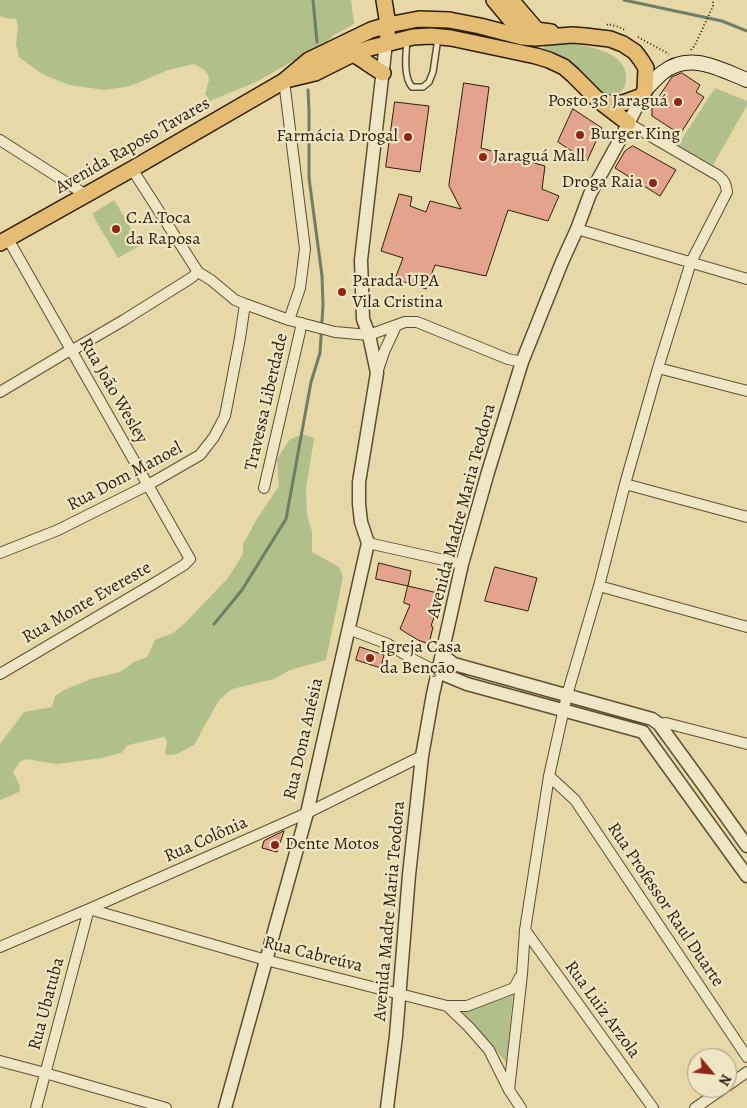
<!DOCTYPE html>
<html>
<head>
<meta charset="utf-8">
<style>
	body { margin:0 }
	#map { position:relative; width:747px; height:1108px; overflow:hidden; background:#e7d8a8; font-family:Alegreya,serif }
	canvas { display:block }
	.north { position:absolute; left:687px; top:1048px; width:50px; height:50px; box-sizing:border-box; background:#efe6c6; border:1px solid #a2967b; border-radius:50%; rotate:118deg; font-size:14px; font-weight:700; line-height:20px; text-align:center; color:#2f1f0a }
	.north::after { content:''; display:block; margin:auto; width:18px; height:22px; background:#8f2418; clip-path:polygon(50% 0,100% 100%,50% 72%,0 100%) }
</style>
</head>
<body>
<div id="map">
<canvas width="747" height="1108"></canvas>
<div class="north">N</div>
</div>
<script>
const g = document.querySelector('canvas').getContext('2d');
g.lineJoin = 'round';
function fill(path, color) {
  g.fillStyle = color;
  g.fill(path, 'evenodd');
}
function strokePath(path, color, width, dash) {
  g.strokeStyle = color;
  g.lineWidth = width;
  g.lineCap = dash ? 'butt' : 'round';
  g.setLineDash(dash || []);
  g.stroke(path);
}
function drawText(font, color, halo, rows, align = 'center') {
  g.font = font + ' Alegreya,serif';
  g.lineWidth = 4.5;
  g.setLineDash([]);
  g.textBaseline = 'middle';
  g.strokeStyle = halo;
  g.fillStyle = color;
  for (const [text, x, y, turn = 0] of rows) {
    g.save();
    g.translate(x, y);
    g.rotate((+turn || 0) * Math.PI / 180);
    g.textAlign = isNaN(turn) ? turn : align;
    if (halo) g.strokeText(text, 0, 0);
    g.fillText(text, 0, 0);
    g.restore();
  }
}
fill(new Path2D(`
	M0 0H351L354 24 334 35 313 55 293 61 256 82 210 101 205 94 209 80 208 75 203 69 194 64 168 70 130 86 105 90 69 85 42 74 19 57 16 44 18 26 16 19 5 18 0 16Z
	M546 41C569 44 630 45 626 81 625 91 618 96 608 98L542 52Z
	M715 88 747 101V105L713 165 678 145Z
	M114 200 141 245 118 258 92 214Z
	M303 434 314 438 306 489 307 515 312 532V552L339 567 343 577 326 660 290 670 274 679 232 689 219 700 194 745 177 754 167 755 165 753 167 740 164 737 128 745 121 753 102 758 57 764 26 759 20 762 13 772 20 786 19 792 0 800V744L24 712 52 707 55 696 64 690 91 679 120 672 134 662 147 657 155 640 173 633 184 624 228 578 243 554V544L257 519 279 486 277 459 290 439Z
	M513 994 506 1062 462 1011Z`), '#b1bf8b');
strokePath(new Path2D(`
	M313 0 317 42
	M624 0 722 21 747 31
	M214 624 242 590 286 519 311 382 320 353 323 305 322 276 309 178V110L308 90`), '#6e7d66', 3);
const building = new Path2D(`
	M682 73 700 85 696 92 704 97 680 134 652 116V107L672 77Z
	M464 83 489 87 481 148 545 166 542 189 559 196 548 221 508 210 486 276 435 265 426 289 395 279 403 258 381 251 399 194 412 197 410 206 426 212 430 201 461 209 449 186Z
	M395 102 429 106 420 172 386 167Z
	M573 109 602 128 587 161 558 142Z
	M633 146 676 170 660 196 615 168 625 151Z
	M379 563 411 571 408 586 376 579Z
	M495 567 537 578 528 611 485 601Z
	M408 586 442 594 431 626 433 627 429 644 418 640 400 629 410 605 404 603Z
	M360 647 384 655 381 668 356 660Z
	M284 831 277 852 262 848 264 841Z`);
fill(building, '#e3a38c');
strokePath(building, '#2f1f0a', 1);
const service = new Path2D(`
	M407 40C406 53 403 77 412 87H423L429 82 433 72 438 38`);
const minor = new Path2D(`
	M284 81 305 249 300 288 289 320
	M0 140 86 195
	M132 169 198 272 211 280 235 300 245 304 289 320 335 332 369 335 405 322H417L508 359 522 362
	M577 229 747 279
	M658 368 747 391
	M377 373 384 352 396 326
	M0 392 67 352 71 351 124 320 191 278 198 272
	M625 484 747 517
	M264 488 302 323
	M368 543 462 564
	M0 553 58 530 148 485 200 455 214 437 225 416 240 338 245 304
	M599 586 747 627
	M348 629 388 644 414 660 438 672
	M0 674 153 584 184 565 190 559 8 239
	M659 724 666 723 747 744
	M549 776 575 800 747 1057
	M525 930 653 1108
	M0 947 89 909 307 813 422 756
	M447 1006 469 1027 489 1050 509 1090 521 1108
	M0 1061 45 1073 166 1108
	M727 1086 747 1072
	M509 1090 522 974 525 930 549 776 567 695 599 586 625 484 658 368 691 262 727 192C726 185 725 181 719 176L628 123
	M36 1108 89 909 266 960 447 1006H467L514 988 520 977
	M695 1108 724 1088`);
const tertiary = new Path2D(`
	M442 655 454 664 652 719 659 724 702 783 747 846
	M438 672 467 684 643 732 747 876
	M225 1108 307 813 368 543 361 522 359 504V482L377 373 369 335 363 319 361 260 386 43
	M387 1108 396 1036 409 875 422 756 433 694 462 564 488 472 522 362 562 262 577 229 590 194 623 134 642 96`);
const secondary = new Path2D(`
	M645 90C651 84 656 78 662 73 690 51 719 69 747 80`);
const primary = new Path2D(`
	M384 0 388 25 387 34
	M494 0 510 19 536 30 551 32
	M511 0 535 28
	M353 54C364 60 372 67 383 73
	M290 79 315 73 353 54 370 48 413 37 431 36 451 38 536 56 549 60 564 67 573 75 598 100 628 123
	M0 243 132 169 284 81 309 60 371 30 388 25 419 19 449 20 480 26 522 37 535 38 572 35 585 36 610 39 623 44 635 52 641 60 646 68 645 90 642 96 623 103H608L598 100`);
strokePath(service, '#5d4d32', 8);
strokePath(minor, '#5d4d32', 12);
strokePath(tertiary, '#5d4d32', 15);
strokePath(secondary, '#2f1f0a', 16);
strokePath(primary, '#2f1f0a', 18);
strokePath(new Path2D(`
	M607 25 608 24 619 27 625 30
	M638 37 669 54
	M691 50 695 45 713 6V0`), '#2f1f0a', 2, [1, 2.5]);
strokePath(service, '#efe6c6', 5);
strokePath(minor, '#efe6c6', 10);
strokePath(tertiary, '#efe6c6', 12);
strokePath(secondary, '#efe6c6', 14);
strokePath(primary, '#e4bc74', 15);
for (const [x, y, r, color] of [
	[678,102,5,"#8f2418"],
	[580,135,5,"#8f2418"],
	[408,137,5,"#8f2418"],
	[483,157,5,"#8f2418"],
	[653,183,5,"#8f2418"],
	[116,229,5,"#8f2418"],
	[342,292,5,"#8f2418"],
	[370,658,5,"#8f2418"],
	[275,845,5,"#8f2418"]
]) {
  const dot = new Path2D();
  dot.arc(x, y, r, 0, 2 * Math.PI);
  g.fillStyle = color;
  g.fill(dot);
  strokePath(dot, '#efe6c6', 2);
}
drawText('18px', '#2f1f0a', '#efe6c6', [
	["Posto 3S Jaraguá",668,102,"right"],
	["Burger King",590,135],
	["Farmácia Drogal",398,137,"right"],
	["Jaraguá Mall",493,157],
	["Droga Raia",643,183,"right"],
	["C.A.Toca",126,219],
	["da Raposa",126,240],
	["Parada UPA",352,282],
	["Vila Cristina",352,303],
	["Igreja Casa",380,648],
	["da Benção",380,669],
	["Dente Motos",285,845]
], 'left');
drawText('18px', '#2f1f0a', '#efe6c6', [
	["Avenida Raposo Tavares",133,146,-30],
	["Rua João Wesley",113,391,60],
	["Travessa Liberdade",267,402,-77],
	["Rua Dom Manoel",125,477,-28],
	["Avenida Madre Maria Teodora",462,511,-75],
	["Rua Monte Evereste",87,603,-30],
	["Rua Dona Anésia",304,739,-77],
	["Rua Colônia",206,840,-24],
	["Rua Professor Raul Duarte",665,905,56],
	["Avenida Madre Maria Teodora",390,911,-85],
	["Rua Cabreúva",313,955,14],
	["Rua Ubatuba",47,1004,-75],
	["Rua Luiz Arzola",602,1010,54]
]);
</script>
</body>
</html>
